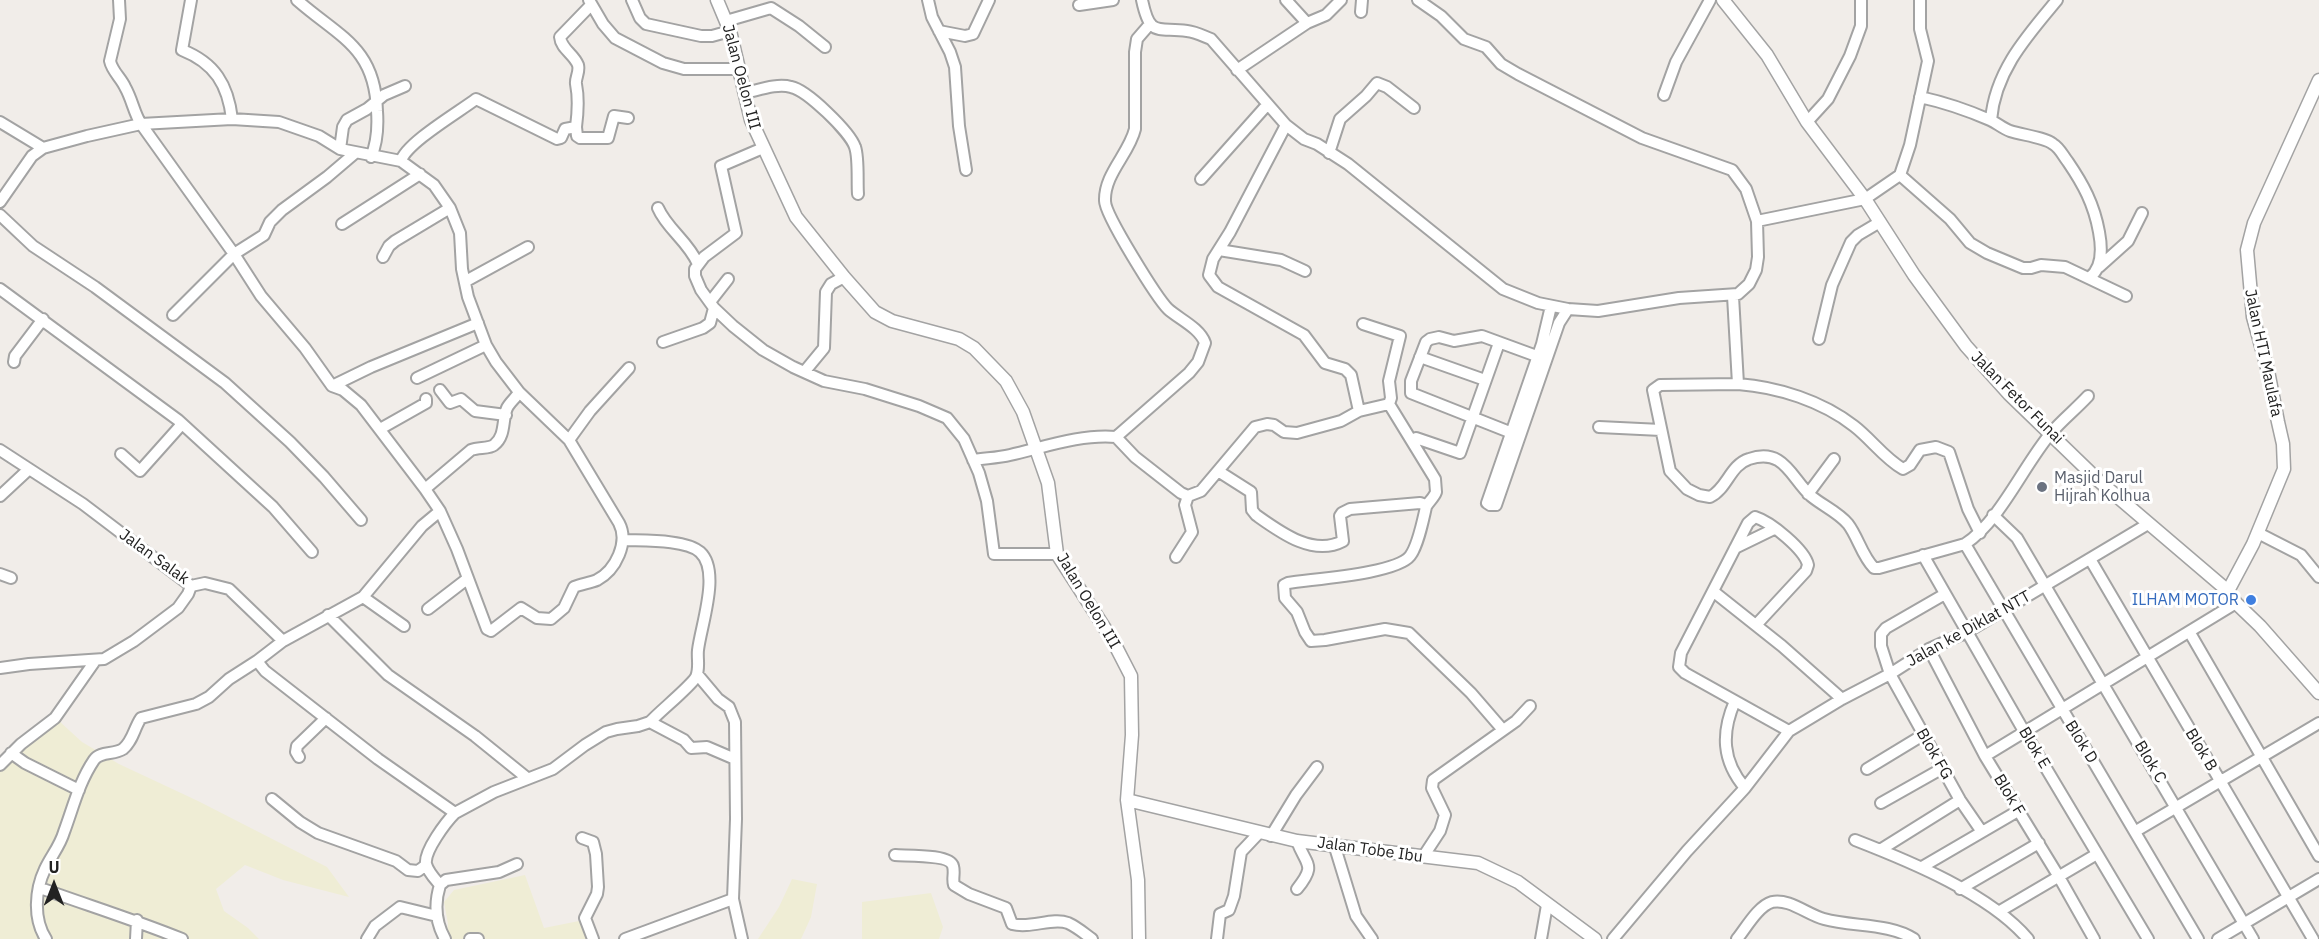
<!DOCTYPE html>
<html>
<head>
<meta charset="utf-8">
<style>
	body { margin:0 }
	#map { position:relative; width:2319px; height:939px; overflow:hidden; background:#f1ede9; font-family:"IBM Plex Sans",sans-serif }
	canvas { display:block }
	.north { position:absolute; left:24px; top:855px; width:60px; height:60px; -webkit-text-stroke:4px #fff; paint-order:stroke; rotate:0deg; font-size:16px; font-weight:700; line-height:24px; text-align:center; color:#222 }
	.north::after { content:''; display:block; margin:auto; width:21px; height:27px; background:#222; clip-path:polygon(50% 0,100% 100%,50% 72%,0 100%) }
</style>
</head>
<body>
<div id="map">
<canvas width="2319" height="939"></canvas>
<div class="north">U</div>
</div>
<script>
const g = document.querySelector('canvas').getContext('2d');
g.lineJoin = 'round';
function fill(path, color) {
  g.fillStyle = color;
  g.fill(path, 'evenodd');
}
function strokePath(path, color, width, dash) {
  g.strokeStyle = color;
  g.lineWidth = width;
  g.lineCap = dash ? 'butt' : 'round';
  g.setLineDash(dash || []);
  g.stroke(path);
}
function drawText(font, color, halo, rows, align = 'center') {
  g.font = font + ' "IBM Plex Sans",sans-serif';
  g.lineWidth = 6;
  g.setLineDash([]);
  g.textBaseline = 'middle';
  g.strokeStyle = halo;
  g.fillStyle = color;
  for (const [text, x, y, turn = 0] of rows) {
    g.save();
    g.translate(x, y);
    g.rotate((+turn || 0) * Math.PI / 180);
    g.textAlign = isNaN(turn) ? turn : align;
    if (halo) g.strokeText(text, 0, 0);
    g.fillText(text, 0, 0);
    g.restore();
  }
}
fill(new Path2D(`
	M59 721 82 742 119 764 198 801 327 867 349 897 283 880 245 865 216 889 224 911 248 928 259 939H0V763Z
	M525 875 544 928 584 920 595 939H446L448 924 444 902 454 890Z
	M792 879 817 884 811 917 801 939H758L779 907Z
	M931 893 943 927 939 939H862V902Z`), '#efedd5');
const minor = new Path2D(`
	M191 0 182 50C215 63 228 85 232 119
	M297 0C339 37 375 47 377 111 378 125 377 143 371 157
	M589 0 603 24 615 38 663 63 684 69H740
	M632 0 640 18 646 24 701 36H712L730 31
	M928 0 932 17 950 52 955 67 959 126 966 170
	M1142 0C1150 38 1157 27 1187 31 1196 32 1203 36 1211 39L1286 125 1304 139 1317 144 1348 164 1503 289 1538 303 1568 309 1598 311 1679 298 1738 294 1749 284 1756 270 1758 257 1757 221 1865 199 1900 175 1910 145 1928 61 1920 29V0
	M1418 0 1441 16 1464 39 1486 47 1501 64 1518 74 1642 138 1732 170 1746 189 1757 221
	M1079 5 1113 0
	M1361 12 1362 0
	M726 21 771 8 799 26 825 47
	M1307 23 1326 15 1341 0
	M939 31 965 36 973 34 989 0
	M1237 70 1307 23 1286 0
	M745 93C759 90 777 83 791 87 807 90 850 132 855 147 859 158 857 182 858 194
	M1664 95 1676 62 1710 0
	M1920 97C1943 102 1967 110 1990 120 1997 123 2002 128 2010 131 2022 135 2044 137 2053 144 2060 148 2063 156 2068 162 2083 184 2094 204 2099 232 2102 248 2103 268 2089 278
	M1991 120C1995 71 2027 36 2057 0
	M0 122 43 148
	M1807 122 1828 99 1850 56 1861 26V0
	M1286 125 1230 232 1213 259 1209 275 1218 287 1304 335 1325 363 1345 369 1351 375 1359 411
	M576 127 577 136 580 138H608L614 116 628 118
	M763 148 721 166 736 233 704 257 695 269V276L701 290 714 308 733 326 763 350 793 367 824 381 865 389 919 406 947 418 964 439 979 473 987 501 994 554H1057
	M340 149 343 127 347 120 367 109 384 95 405 86
	M1329 153 1340 119 1366 96 1377 83 1387 87 1414 108
	M401 161C406 143 459 112 476 99L557 139 561 138 565 129 576 127C578 112 579 99 576 84 575 78 580 72 578 65 574 54 561 49 560 37L591 5
	M1900 175 1950 219 1970 243 1987 253 2023 268H2031L2041 265 2065 267 2126 296
	M1201 179 1267 105
	M0 202 32 156 43 148 87 136 141 124 232 119 279 122 319 136 340 149 401 161 434 185 450 208 460 233 462 269 468 297 486 345 496 362 519 392 569 440 619 523C629 542 616 570 597 580 590 583 581 584 574 587L564 608 551 619 537 618 521 608 491 631 487 629 457 549 440 511 425 489 361 405 343 390 332 386 305 348 261 296 234 254 141 124C134 113 132 99 125 87 121 78 112 71 110 61L120 19 119 0
	M658 208C667 229 688 241 698 264
	M0 215 33 246 95 287 225 383 290 442 324 477 361 520
	M342 224 420 174
	M1219 250 1281 260 1305 271
	M383 257 389 246 395 241 450 208
	M2099 267 2128 241 2142 213
	M466 281 528 247
	M0 289 178 420 273 507 312 552
	M1733 296 1738 384 1660 385 1653 390 1670 471 1687 489 1699 495 1710 497C1727 489 1730 465 1749 459 1784 447 1791 478 1811 496 1823 506 1838 512 1848 524 1858 537 1862 556 1874 568H1879L1965 544C2001 520 2023 466 2051 433 2062 420 2076 409 2088 396
	M710 302 728 279
	M1551 306 1542 344 1487 503 1490 505H1496L1559 323 1568 309
	M173 315 234 254 264 235 270 222 282 210 327 177 354 154
	M1363 324 1400 336 1389 381 1391 398 1389 404
	M1819 339 1832 285 1851 242 1858 235 1880 222
	M663 342 703 328 710 323 714 308
	M1420 357 1485 380
	M14 362 15 356 43 319
	M805 371 824 348 826 292 831 284 844 277
	M417 378 486 345
	M1738 384C1778 387 1822 401 1854 426 1871 439 1884 458 1903 469L1910 465 1920 450 1936 447 1949 452 1968 509 1980 533
	M332 386 371 367 478 323
	M440 390 450 403 461 399 475 411 506 415
	M1389 404 1435 479 1436 492C1434 498 1428 502 1426 507 1423 520 1418 546 1410 556 1396 574 1311 579 1288 583L1284 585 1285 598 1297 612 1305 632 1311 641 1325 640 1385 629 1409 633 1471 693 1503 730
	M1599 427 1661 430
	M380 429 426 403V399
	M1512 433 1411 393V381L1426 342 1430 339 1439 337 1454 341 1482 336 1542 358
	M1116 437 1189 373 1198 362 1205 343C1200 328 1179 319 1168 309 1157 298 1105 215 1105 201 1104 174 1129 154 1135 129V52L1137 39 1150 24
	M1416 438 1460 453 1499 343
	M569 440 590 411 629 368
	M0 450 83 504 191 586 205 583 229 589 283 641 363 597 422 526 440 511
	M121 454 140 471 182 424
	M973 460C985 458 998 458 1010 455 1045 447 1080 434 1116 437L1135 457 1181 493 1188 496 1201 491 1255 427 1267 424 1274 425 1284 432 1297 433 1341 421 1359 411 1389 404
	M1218 471 1251 492 1252 510 1256 515C1280 532 1313 557 1343 541L1340 516 1342 513 1350 509 1420 503 1426 505
	M425 489 471 450C478 447 489 449 494 445 506 436 502 419 507 408 510 402 516 398 519 392
	M1808 494 1834 459
	M0 496 28 470
	M1993 515 2017 538 2253 939
	M2258 533 2301 555 2319 577
	M1965 544 2198 939
	M1735 548 1774 529
	M1923 555 2025 733 2148 939
	M1176 557 1192 532 1185 505 1188 496
	M2090 559 2313 939
	M0 574 11 578
	M1714 592 1782 646 1842 699
	M1945 594 1886 628 1881 634V646L1890 674 1960 800 1982 832
	M363 597 404 626
	M428 609 467 579
	M328 615 388 675 475 736 527 778
	M1756 625 1806 571 1808 565C1805 550 1771 522 1755 517L1748 523 1681 653 1679 667 1685 673 1789 731
	M2190 633 2319 856
	M283 641 257 661 265 671 378 759 455 813C446 822 424 851 426 864 428 872 435 879 440 885
	M1929 649 1985 756 2059 877 2094 939
	M0 668 29 664 104 659 134 641 178 608 188 594 191 586
	M697 674 718 699 729 707 735 722 736 819 733 899
	M1735 701C1721 733 1722 761 1745 788
	M650 722 684 740 691 748 707 747 735 759
	M11 753 25 763 79 790
	M1985 756 2236 603
	M299 757 296 752 297 746 326 718
	M0 765 21 744 55 718 95 661
	M1867 769 1923 735
	M272 799 300 822 318 833 396 861 408 870 418 871 426 865
	M1881 803 1943 768
	M455 813 494 792 553 769 585 745 606 732 617 729 638 726 650 722C659 712 691 686 696 677 700 668 697 659 698 650 701 625 721 571 700 552 685 539 642 541 623 540
	M2136 831 2319 723
	M1271 836 1296 795 1317 767
	M582 838 593 842 596 854 598 887 597 894 585 918 593 939
	M1855 840C1909 861 1990 894 2028 939
	M1297 841C1306 866 1317 864 1297 889
	M1334 844 1356 916 1372 939
	M1880 850 1960 800
	M895 855C906 856 950 854 953 866 955 873 952 879 954 885L969 894 1006 908 1012 924C1031 929 1052 917 1068 923 1077 927 1085 934 1092 939
	M1423 857 1440 831 1445 815 1432 788 1433 780 1516 721 1530 706
	M1922 867 2018 811
	M40 888C87 905 135 920 182 939
	M1960 889 2039 843
	M2000 911 2097 854
	M46 939C33 919 35 890 45 869 51 856 60 846 64 832 73 808 79 782 94 760 100 751 114 755 123 749 133 741 134 728 141 718L196 704 209 697 229 679 257 661
	M136 939 137 920
	M367 939 375 926 400 907 437 916
	M445 939C435 921 434 904 440 885L446 880 499 872 517 864
	M470 939H478
	M625 939 733 899 742 939
	M1217 939 1220 914 1229 910 1234 896 1241 852 1259 833
	M1541 939 1547 905
	M1613 939 1687 851 1745 788 1789 731 1842 699 1890 674 1929 649 1967 632 2148 524
	M1737 939C1746 928 1758 906 1772 902 1789 898 1808 915 1824 919 1853 927 1889 923 1914 939
	M2218 939 2319 879`);
const tertiary = new Path2D(`
	M717 0 730 31 751 120 796 217 844 277 875 312 892 321 959 339 974 348 1006 381 1023 412 1048 483 1057 554 1113 641 1131 676 1132 735 1127 800 1138 880 1139 939
	M1723 0 1767 55 1807 122 1865 199 1914 275 1966 346 2009 394 2099 481 2228 591 2236 603 2260 626 2319 693
	M2228 591 2253 544 2284 469 2283 444 2278 422 2268 371 2253 317 2247 250 2254 223 2319 80
	M1127 800 1297 841 1478 863 1518 882 1595 939`);
strokePath(minor, '#a3a3a3', 14);
strokePath(tertiary, '#a3a3a3', 15);
strokePath(minor, '#fff', 10);
strokePath(tertiary, '#fff', 12);
for (const [x, y, r, color] of [
	[2042,487,6,"#6b7280"],
	[2251,600,6,"#3f7fe0"]
]) {
  const dot = new Path2D();
  dot.arc(x, y, r, 0, 2 * Math.PI);
  g.fillStyle = color;
  g.fill(dot);
  strokePath(dot, '#fff', 2);
}
drawText('16px', '#222', '#fff', [
	["Jalan Oelon III",741,77,75],
	["Jalan HTI Maulafa",2263,353,78],
	["Jalan Fetor Funai",2017,398,45],
	["Jalan Salak",154,557,36],
	["Jalan Oelon III",1088,601,59],
	["Jalan ke Diklat NTT",1969,629,-29],
	["Blok D",2081,742,58],
	["Blok E",2034,748,59],
	["Blok B",2201,750,59],
	["Blok FG",1934,754,60],
	["Blok C",2150,762,59],
	["Blok F",2009,795,59],
	["Jalan Tobe Ibu",1370,850,8]
]);
drawText('16px', '#5b616d', '#fff', [
	["Masjid Darul",2054,478],
	["Hijrah Kolhua",2054,496]
], 'left');
drawText('16px', '#366cbe', '#fff', [
	["ILHAM MOTOR",2239,600]
], 'right');
</script>
</body>
</html>
